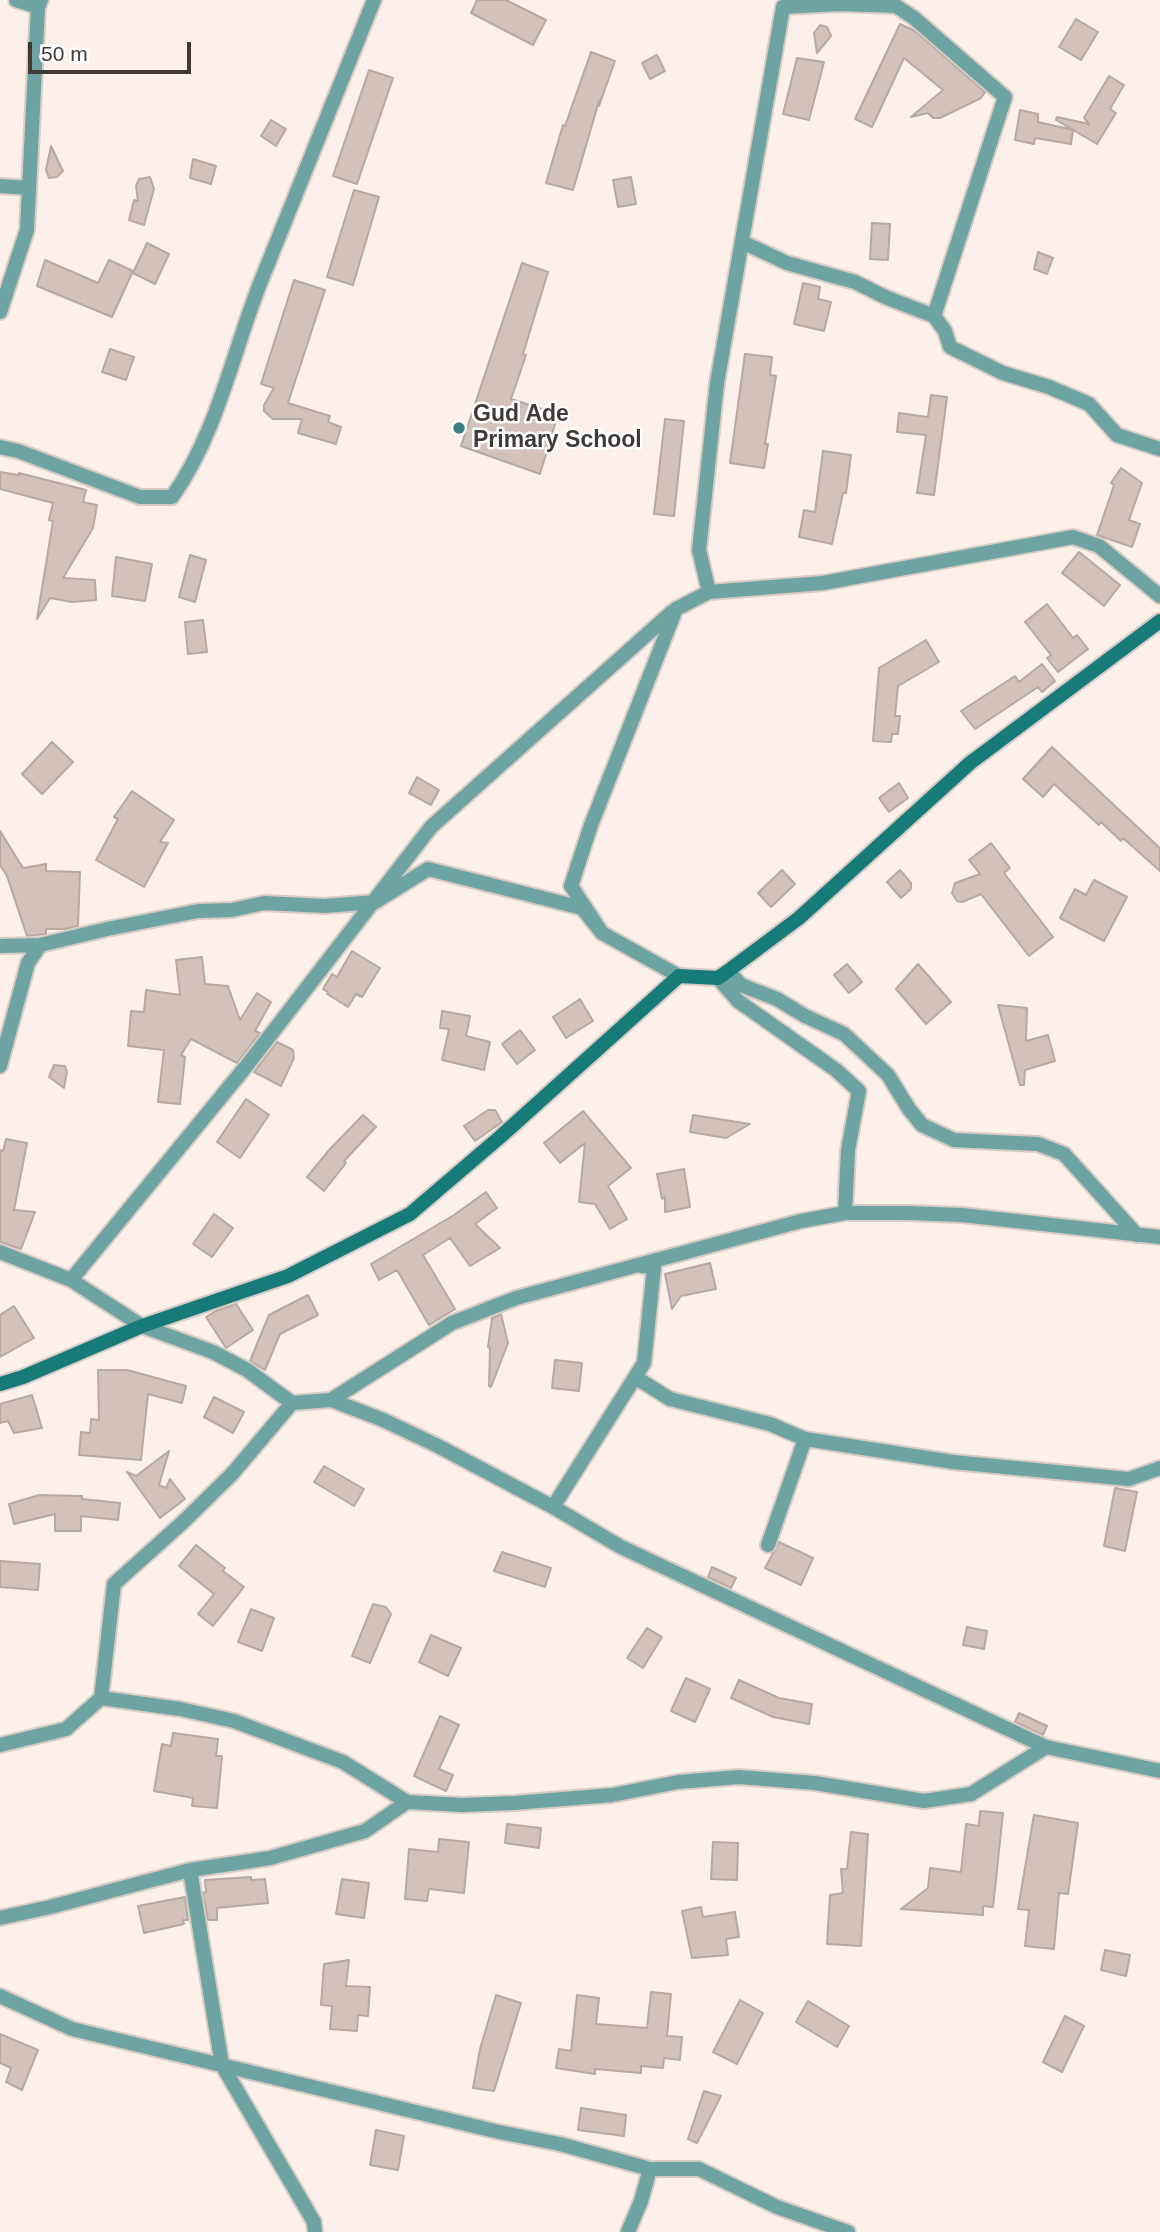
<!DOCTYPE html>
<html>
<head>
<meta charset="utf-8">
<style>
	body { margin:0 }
	#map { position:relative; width:1160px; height:2232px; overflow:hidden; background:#fdf0ea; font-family:Arial,sans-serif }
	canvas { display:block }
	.scale { position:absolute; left:28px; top:42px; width:163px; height:32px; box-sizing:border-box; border:4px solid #403937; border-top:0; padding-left:9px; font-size:21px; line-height:24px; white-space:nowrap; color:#403937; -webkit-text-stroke:5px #fff; paint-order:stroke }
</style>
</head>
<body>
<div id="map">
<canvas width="1160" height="2232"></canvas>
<div class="scale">50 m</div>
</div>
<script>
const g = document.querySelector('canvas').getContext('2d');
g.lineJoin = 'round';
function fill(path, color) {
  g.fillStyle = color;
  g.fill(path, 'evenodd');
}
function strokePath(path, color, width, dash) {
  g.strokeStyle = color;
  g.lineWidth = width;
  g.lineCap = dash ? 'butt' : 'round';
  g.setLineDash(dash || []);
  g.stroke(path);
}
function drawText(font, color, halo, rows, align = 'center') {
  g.font = font + ' Arial,sans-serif';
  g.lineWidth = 5;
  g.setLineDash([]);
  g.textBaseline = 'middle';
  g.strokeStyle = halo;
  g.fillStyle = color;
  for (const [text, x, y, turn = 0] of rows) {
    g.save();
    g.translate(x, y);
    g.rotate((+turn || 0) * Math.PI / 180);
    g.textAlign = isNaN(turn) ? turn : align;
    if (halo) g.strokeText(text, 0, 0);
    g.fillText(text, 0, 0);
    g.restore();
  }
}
const building = new Path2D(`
	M477 0H506L546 20 533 45 471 13Z
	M1076 19 1098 32 1081 60 1059 47Z
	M900 24 915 31 985 92 981 98 940 118H933L928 113 911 117 943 90 904 58 872 127 855 119Z
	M820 25 827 27 831 36 817 53 814 33Z
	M591 52 615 61 599 106V101L573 190 546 183 563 125 565 126Z
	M657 55 665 71 650 79 642 63Z
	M797 58 824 62 809 120 783 114Z
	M369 70 393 78 357 184 333 176Z
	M1109 76 1124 85 1110 109 1116 113 1097 144 1056 120 1057 117 1089 124 1084 118Z
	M1020 110 1038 114V122L1073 130 1071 144 1035 138 1034 144 1015 140Z
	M271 120 286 129 276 146 261 136Z
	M51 146 63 171 57 177 49 178 46 170Z
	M193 159 216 166 211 184 190 178Z
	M150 177 154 189 144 225 129 220 134 200 138 201 136 186 139 179Z
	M631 177 636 204 618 207 613 180Z
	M354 190 379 197 353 285 327 277Z
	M872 223 890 224 888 260 870 259Z
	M147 243 169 254 155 284 133 273Z
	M1038 252 1053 258 1047 274 1034 269Z
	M45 260 98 283 109 260 133 271 112 317 37 286Z
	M522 263 548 272 523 354 526 355 511 399 558 414 540 474 461 446Z
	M294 280 325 290 288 403 330 416 328 422 341 427 336 444 298 433 302 419H273L264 411V405L274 388 261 384Z
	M803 283 820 287 818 299 831 302 824 331 794 324Z
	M110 349 134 357 126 380 102 372Z
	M745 354 772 357 770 375 776 376 765 444H768L764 468 730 463Z
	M931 395 947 397 934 495 917 493 926 435 897 432 899 413 928 417Z
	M665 419 684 421 674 516 654 514Z
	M823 451 851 455 846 493H843L832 544 799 537 804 510 815 512Z
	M1121 468 1142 483 1129 520 1140 524 1132 547 1097 535 1114 485 1111 483Z
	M0 472 19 475V473L86 490 83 502 97 505 93 528 63 578 95 580 96 600 72 602 50 598 37 619 53 521 49 520 53 503 0 489Z
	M1079 552 1120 585 1104 606 1062 573Z
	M190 555 206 560 195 602 179 597Z
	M116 557 152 564 145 601 112 596Z
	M1047 604 1073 638 1077 635 1088 649 1058 672 1047 658 1051 655 1025 622Z
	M203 620 207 652 188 654 185 622Z
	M926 640 939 662 898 686 895 716H900L898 734H892L891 742 873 741 879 668Z
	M1042 664 1055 681 1042 692 1038 687 975 729 961 711 1015 676 1019 682Z
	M52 742 73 762 42 794 22 774Z
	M1052 747 1160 848V871L1123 838 1121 841 1101 822 1099 825 1054 784 1043 797 1023 779Z
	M417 777 439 790 431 805 409 793Z
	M899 783 908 798 889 812 879 798Z
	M132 791 174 820 160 842 168 843 144 887 96 860 118 819 114 817Z
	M0 831 23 868 46 864V871L80 872 78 926 64 929H46V934L27 936 7 876 0 865Z
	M991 843 1010 868 1004 873 1053 937 1029 956 981 894 962 902 957 901 952 893 955 883 980 874 969 860Z
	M782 870 795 884 771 907 758 893Z
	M900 870 911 883V889L901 898 887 882Z
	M1094 880 1127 897 1104 941 1060 918 1075 889 1086 895Z
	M352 951 380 968 362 997 356 994 348 1007 327 994 328 992 323 989 332 974 337 977Z
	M202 957 205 984 228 986 240 1020 257 993 271 1002 255 1031 260 1033 237 1063 191 1039 181 1055 185 1057 180 1104 158 1102 164 1050 128 1046 131 1011 144 1012 146 990 180 995 176 960Z
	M847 964 862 982 849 993 834 975Z
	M918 964 951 1002 926 1024 896 989Z
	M580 999 593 1021 566 1038 553 1017Z
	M998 1005 1027 1008 1026 1041 1048 1035 1055 1061 1025 1070 1024 1085H1020Z
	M442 1011 470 1016 466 1036 490 1042 484 1070 442 1060 449 1029 440 1028Z
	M520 1030 535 1050 517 1064 502 1044Z
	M277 1042 293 1050 294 1058 281 1086 254 1072Z
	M54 1065 65 1066 67 1072 64 1088 49 1077Z
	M246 1099 269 1115 240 1158 217 1142Z
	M488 1110H495L502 1122 475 1141 464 1126Z
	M583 1111 631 1168 608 1186 627 1219 610 1229 595 1204 579 1202 585 1143 560 1163 544 1143Z
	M363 1115 376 1127 344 1161 346 1163 324 1191 307 1177 330 1149Z
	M693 1115 750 1124 726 1138 690 1132Z
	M6 1139 27 1143 14 1210 35 1212 21 1249 0 1242V1150L3 1151Z
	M684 1169 690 1207 665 1212V1197L662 1199 657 1174Z
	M486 1192 497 1208 475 1224 500 1248 470 1266 450 1238 423 1255 455 1309 429 1325 397 1270 379 1280 371 1264 454 1215Z
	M214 1214 233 1228 212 1257 193 1244Z
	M710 1263 716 1289 681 1296 672 1309 665 1274Z
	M308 1295 318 1315 280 1334 265 1370 250 1361 269 1315Z
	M236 1304 253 1330 226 1348 206 1317 216 1311Z
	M14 1306 34 1338 0 1357V1315Z
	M501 1314 508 1343 491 1387 489 1386 490 1348 488 1347 492 1318Z
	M555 1360 582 1363 579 1391 552 1388Z
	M98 1370H127L186 1386 182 1403 148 1394 141 1460 79 1455 81 1432 90 1433 91 1419 99 1420Z
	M32 1395 42 1428 14 1433 8 1421 0 1423V1404Z
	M214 1397 244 1412 233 1433 204 1417Z
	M169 1451 159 1485 166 1488 170 1479 185 1499 160 1518 127 1472 136 1476Z
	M324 1466 364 1489 354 1506 314 1482Z
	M1115 1488 1137 1492 1125 1551 1104 1546Z
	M39 1495 82 1496V1499L120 1503 118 1520 81 1516V1531H55V1514L14 1524 9 1504Z
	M779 1542 813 1558 801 1585 765 1568Z
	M196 1545 225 1568 223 1571 244 1587 213 1626 198 1614 214 1594 179 1566Z
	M502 1552 551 1568 545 1587 494 1571Z
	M0 1561 40 1564 38 1590 0 1587Z
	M712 1567 736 1578 731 1588 708 1577Z
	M373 1604 386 1607 391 1614 370 1663 352 1656Z
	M251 1609 274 1618 262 1651 238 1642Z
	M967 1627 987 1631 984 1649 963 1645Z
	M647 1628 662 1637 643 1668 627 1658Z
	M431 1635 461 1648 448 1676 419 1662Z
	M686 1678 710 1689 695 1722 671 1711Z
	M739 1680 779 1698 812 1704 809 1724 773 1717 731 1698Z
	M1019 1713 1047 1726 1043 1735 1015 1722Z
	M440 1716 459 1725 439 1769 453 1775 446 1791 414 1776Z
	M173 1733 218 1739 216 1756H222L217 1808 192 1806 193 1798 154 1791 162 1744 171 1746Z
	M980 1811 1003 1813 993 1907 983 1906V1915L901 1909 928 1888 930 1868 961 1872 966 1824 979 1826Z
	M1034 1815 1078 1823 1068 1894 1059 1893 1054 1949 1025 1946 1029 1910 1018 1909Z
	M507 1824 541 1828 539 1848 505 1843Z
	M851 1832 868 1834 861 1946 827 1944 830 1895 843 1893 841 1869H847Z
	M439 1839 469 1842 464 1893 429 1889 427 1901 405 1899 409 1849 438 1852Z
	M713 1842 738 1843 737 1880 711 1879Z
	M251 1877V1880L265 1879 268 1903 217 1908V1920H208L203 1893 206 1892 205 1880Z
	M342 1879 369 1883 364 1918 336 1914Z
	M185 1897 188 1920H183L184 1924 144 1933 138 1906Z
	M701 1907 703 1917 735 1912 739 1937 726 1939 728 1955 692 1958 682 1911Z
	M1105 1950 1130 1955 1126 1976 1101 1970Z
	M349 1960 346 1986 370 1987 368 2016 358 2015 357 2031 330 2029 332 2006 321 2005 324 1964Z
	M651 1992 671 1994 667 2036 682 2037 680 2060 664 2058 663 2068 641 2066V2073L595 2069V2074L556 2068 559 2049 571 2051 577 1995 599 1998 596 2024 647 2028Z
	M496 1995 521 2003 494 2091 473 2088 480 2049Z
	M740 2000 763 2013 737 2064 713 2052Z
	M808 2001 849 2026 837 2047 796 2022Z
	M1065 2016 1084 2026 1062 2072 1043 2062Z
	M0 2034 38 2050 22 2090 6 2082 11 2068 0 2063Z
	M704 2091 721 2096 697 2143 688 2139Z
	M581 2108 626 2115 624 2136 578 2130Z
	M376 2130 404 2136 398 2170 370 2165Z`);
fill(building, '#d2c2bb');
strokePath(building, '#b7a8a1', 2);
const street = new Path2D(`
	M16 0 38 7
	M0 186 29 188
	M742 242 787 263 855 282 885 297 934 316 945 331 950 347 1003 373 1049 387 1089 404 1117 435 1160 449
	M0 312 27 230 38 7 41 0
	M0 447 18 451 140 497H172C218 432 232 354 261 281 298 187 337 94 374 0
	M709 592 823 583 1073 537 1099 546 1160 596
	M602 933 571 886 591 825 676 609 709 592 699 550 717 383 783 7 840 4 896 6 914 18 1005 97 934 316
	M0 946 40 945 107 929 198 911 232 910 264 903 325 906 375 902 428 869 582 908 602 933 679 976
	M728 971 741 985 777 999 805 1016 844 1034 888 1075 909 1109 922 1125 954 1140 1038 1144 1064 1154 1137 1235
	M718 978 738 1001 836 1070 859 1091 848 1150 845 1213
	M0 1066 28 963 40 945
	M0 1252 71 1280 142 1326 213 1352 247 1370 292 1403 331 1400 381 1419 436 1445 553 1507 621 1547 1046 1747 1160 1771
	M71 1280 248 1064 431 827 672 612
	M635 1377 670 1399 770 1424 805 1439 953 1462 1129 1479 1160 1468
	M331 1400 452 1323 516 1298 801 1221 845 1213H908L962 1215 1160 1237
	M553 1507 644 1363 654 1267 641 1266
	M768 1545 805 1439
	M101 1698 114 1584 182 1523 232 1474 292 1403
	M0 1745 66 1729 101 1698 180 1709 234 1721 343 1762 407 1802 462 1805 514 1803 612 1795 678 1782 739 1777 815 1783 924 1801 971 1794 1046 1747
	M0 1918 50 1907 190 1870
	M0 1996 72 2029 499 2132 560 2144 650 2169H699L777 2207 848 2232
	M315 2232 314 2222 222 2065 190 1870 270 1858 365 1831 407 1802
	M628 2232 641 2201 650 2169`);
const secondary = new Path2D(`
	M0 1384 23 1377 142 1326 288 1276 410 1214 500 1137 679 976 718 978 728 971 799 918 970 763 1160 621`);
strokePath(street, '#d7cbc6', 18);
strokePath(secondary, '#d7cbc6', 18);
strokePath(street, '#6da3a1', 14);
strokePath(secondary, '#177b7a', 14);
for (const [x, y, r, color] of [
	[459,428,7,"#398180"]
]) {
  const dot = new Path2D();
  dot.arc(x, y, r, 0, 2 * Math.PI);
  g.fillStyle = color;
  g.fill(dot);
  strokePath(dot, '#fff', 2.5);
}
drawText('bold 23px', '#403937', '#fff', [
	["Gud Ade",473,415],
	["Primary School",473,441]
], 'left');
</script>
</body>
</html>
